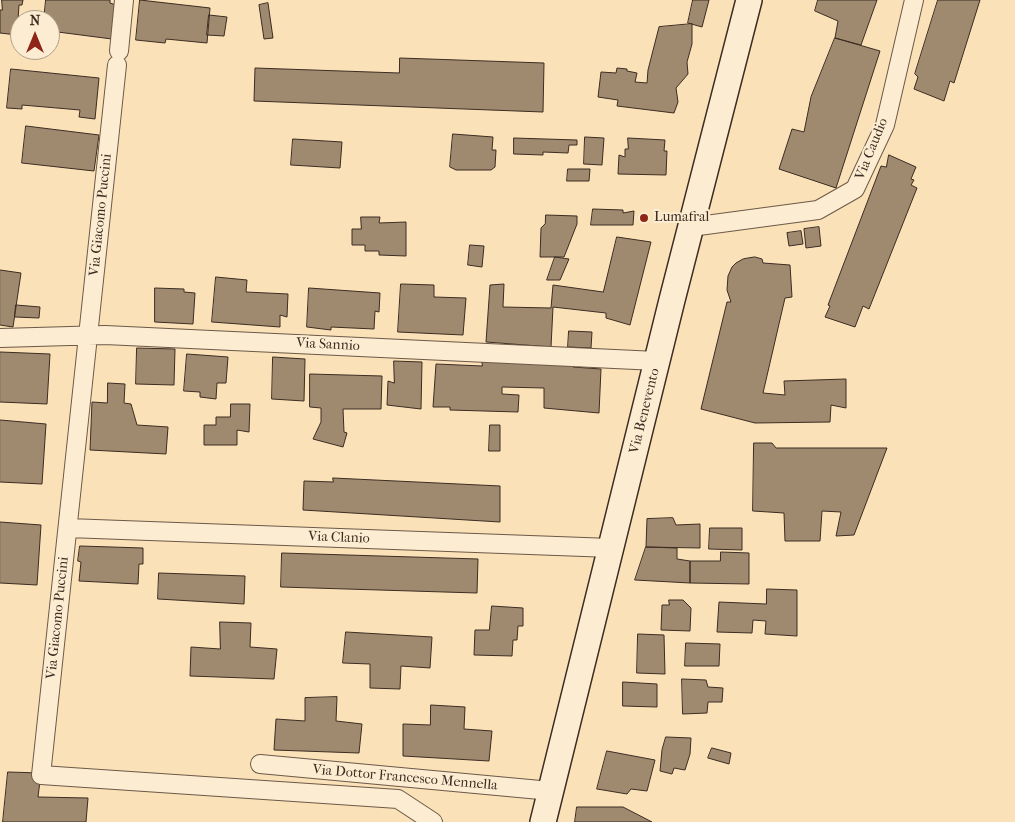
<!DOCTYPE html>
<html>
<head>
<meta charset="utf-8">
<style>
	body { margin:0 }
	#map { position:relative; width:1015px; height:822px; overflow:hidden; background:#fae1b8; font-family:"IM FELL French Canon",serif }
	canvas { display:block }
	.north { position:absolute; left:10px; top:10px; width:50px; height:50px; box-sizing:border-box; background:#fcecd1; border:1px solid #af9f8b; border-radius:50%; rotate:0deg; font-size:14px; font-weight:700; line-height:20px; text-align:center; color:#3c2c22 }
	.north::after { content:''; display:block; margin:auto; width:18px; height:22px; background:#8f2418; clip-path:polygon(50% 0,100% 100%,50% 72%,0 100%) }
</style>
</head>
<body>
<div id="map">
<canvas width="1015" height="822"></canvas>
<div class="north">N</div>
</div>
<script>
const g = document.querySelector('canvas').getContext('2d');
g.lineJoin = 'round';
function fill(path, color) {
  g.fillStyle = color;
  g.fill(path, 'evenodd');
}
function strokePath(path, color, width, dash) {
  g.strokeStyle = color;
  g.lineWidth = width;
  g.lineCap = dash ? 'butt' : 'round';
  g.setLineDash(dash || []);
  g.stroke(path);
}
function drawText(font, color, halo, rows, align = 'center') {
  g.font = font + ' "IM FELL French Canon",serif';
  g.lineWidth = 4;
  g.setLineDash([]);
  g.textBaseline = 'middle';
  g.strokeStyle = halo;
  g.fillStyle = color;
  for (const [text, x, y, turn = 0] of rows) {
    g.save();
    g.translate(x, y);
    g.rotate((+turn || 0) * Math.PI / 180);
    g.textAlign = isNaN(turn) ? turn : align;
    if (halo) g.strokeText(text, 0, 0);
    g.fillText(text, 0, 0);
    g.restore();
  }
}
const building = new Path2D(`
	M2 0H23L22 5H19L17 35 0 33V10H2Z
	M46 0H110V3L116 5 112 39 50 31V20H44Z
	M140 0 210 8 207 43 166 39 165 43 136 40Z
	M693 0H709L702 27 688 23Z
	M818 0H877L861 45 835 38 838 21 815 11Z
	M938 0H980L954 83 950 81 944 101 914 89 918 77 915 74Z
	M268 3 273 38 264 39 259 5Z
	M209 15 227 17 224 36 207 35Z
	M692 24V44L687 62 688 74 676 88 678 102 674 113 617 106 618 100 598 97 601 72 616 73 617 68 627 69V71L637 73 635 82 647 83 648 70 659 27Z
	M835 38 880 51 836 188 779 169 792 129 804 132 811 97Z
	M400 58 544 63 543 112 254 101 255 68 399 73Z
	M11 69 99 78 95 119 79 117 80 110 22 105V109L7 108Z
	M26 126 99 135 94 171 22 163Z
	M453 134 493 137 492 150H496L495 167 491 170H456L450 167Z
	M585 137 604 138 602 165 584 164Z
	M514 138 577 140V145H569L568 153 543 152V155L514 154Z
	M628 138 665 140 664 151H667L666 175 618 174 619 155 625 157V149H628Z
	M293 139 342 142 340 168 291 165Z
	M889 155 916 167 911 179 914 180 911 185 917 188 869 309 863 306 855 327 825 317 830 306 828 305 881 166 886 167Z
	M568 169H590L589 181H567Z
	M593 209 623 210V213L634 211 633 225H591Z
	M546 215 577 216V224L564 257H540L541 228 545 224Z
	M361 217H380L379 223 406 222V256L379 255V251H365V245H352V229H361Z
	M819 227 821 246 806 248 804 229Z
	M801 231 803 244 789 246 787 233Z
	M617 237 651 242 630 325 606 318V313L553 307 551 347 486 342 490 285 504 284 503 307 551 308 553 285 603 292Z
	M470 245 484 246 482 267 468 265Z
	M555 257 569 259 560 280H547Z
	M755 257 762 259 763 263 790 265 792 297 785 298 763 393 785 395 784 381 846 379V408L831 405 830 422 755 423 701 409 727 302H731L727 290 728 276 732 267 736 263 743 259Z
	M0 270 21 273 13 327 0 325Z
	M216 277 247 280 246 292 288 294 287 317 280 315V327L212 322Z
	M401 284 434 285V297L466 298 463 335 398 332Z
	M155 288 184 289V292L195 293 193 324 155 322Z
	M309 288 380 293 379 312 375 311 374 329 331 327V330L307 327Z
	M16 305 40 307 39 318 15 317Z
	M569 331 592 332 591 348 568 347Z
	M137 348 175 349 174 385 136 384Z
	M0 352 50 354 47 404 0 402Z
	M187 354 228 357 226 383H217L216 399 200 397V392L184 391Z
	M273 357 305 359 304 401 272 399Z
	M482 359 573 361V367L601 369 599 413 544 408V388L502 387V394L519 395 518 412 450 410V407H433L436 364 482 366Z
	M394 361 422 362 421 409 387 405 388 381 394 383Z
	M310 374 382 376 381 409H343L344 432 347 433 343 447 313 439 321 422V408L310 407Z
	M108 383 125 384 124 403 131 404 137 425 168 427 166 454 90 450 92 402 107 403Z
	M231 404H250L249 432 237 430V445H204V425H216V417H230Z
	M0 420 46 424 42 484 0 482Z
	M490 425H500V451H489Z
	M754 443H772L776 448H887L854 535 836 536 841 512 822 511 820 541H785L784 513 753 511Z
	M333 478 500 486V522L303 510 304 481 333 482Z
	M673 518 676 525 700 524V548L646 547 647 519Z
	M0 522 41 525 37 585 0 583Z
	M710 528H742V550L709 549Z
	M80 546 143 548V564H139L138 584 79 581 81 562 78 561Z
	M646 547 677 548V559L690 561V583L635 580Z
	M721 552 749 553V584L690 583V561H720Z
	M282 553 478 559 477 593 281 587Z
	M159 573 245 576 244 604 158 599Z
	M767 589 797 590V636L765 634 766 621 753 620 752 633 717 632 719 602 766 604Z
	M669 600H683L691 608 690 631 661 630 662 605H669Z
	M492 606 523 608V626H518L517 640H513L512 656 474 655 475 630H489Z
	M220 622 251 623 250 647 277 649 274 679 190 676 191 647 220 649Z
	M346 632 432 637 430 668 401 666 400 689 370 688V664L343 663Z
	M638 634 664 635 665 674 637 673Z
	M686 643 720 644 719 666H685Z
	M682 679 706 680 708 687 723 688 722 702H708L707 713 683 714Z
	M623 682 657 684V707L623 706Z
	M337 697 336 721 362 724 359 753 274 750 276 719 305 721V698Z
	M431 705 465 707 464 729 492 731 489 761 403 756V724L430 725Z
	M666 737 691 738 690 754 685 770 674 768 672 774 660 771 662 750Z
	M712 748 731 753 729 764 708 758Z
	M607 751 655 760 647 791 631 789 627 794 597 789Z
	M8 772 41 773 38 797 88 798 86 822H3Z
	M577 807H623L652 822H575Z`);
fill(building, '#9f8a70');
strokePath(building, '#3c2c22', 1);
const minor = new Path2D(`
	M119 51 124 0
	M117 65 41 775 398 799 433 822
	M691 227 818 210 855 189 885 125 914 0
	M0 338 105 335 657 361
	M68 528 611 548
	M260 764 551 791`);
const secondary = new Path2D(`
	M543 822 672 300 749 0`);
strokePath(minor, '#6c5948', 20);
strokePath(secondary, '#3c2c22', 28);
strokePath(minor, '#fcecd1', 18);
strokePath(secondary, '#fcecd1', 25);
for (const [x, y, r, color] of [
	[644,218,5,"#8f2418"]
]) {
  const dot = new Path2D();
  dot.arc(x, y, r, 0, 2 * Math.PI);
  g.fillStyle = color;
  g.fill(dot);
  strokePath(dot, '#fcecd1', 2);
}
drawText('14px', '#3c2c22', '#fcecd1', [
	["Via Caudio",872,149,-68],
	["Via Giacomo Puccini",101,215,-84],
	["Via Sannio",328,345,3],
	["Via Benevento",645,411,-76],
	["Via Clanio",339,538,2],
	["Via Giacomo Puccini",58,618,-84],
	["Via Dottor Francesco Mennella",405,778,5]
]);
drawText('14px', '#3c2c22', '#fcecd1', [
	["Lumafral",654,218]
], 'left');
</script>
</body>
</html>
